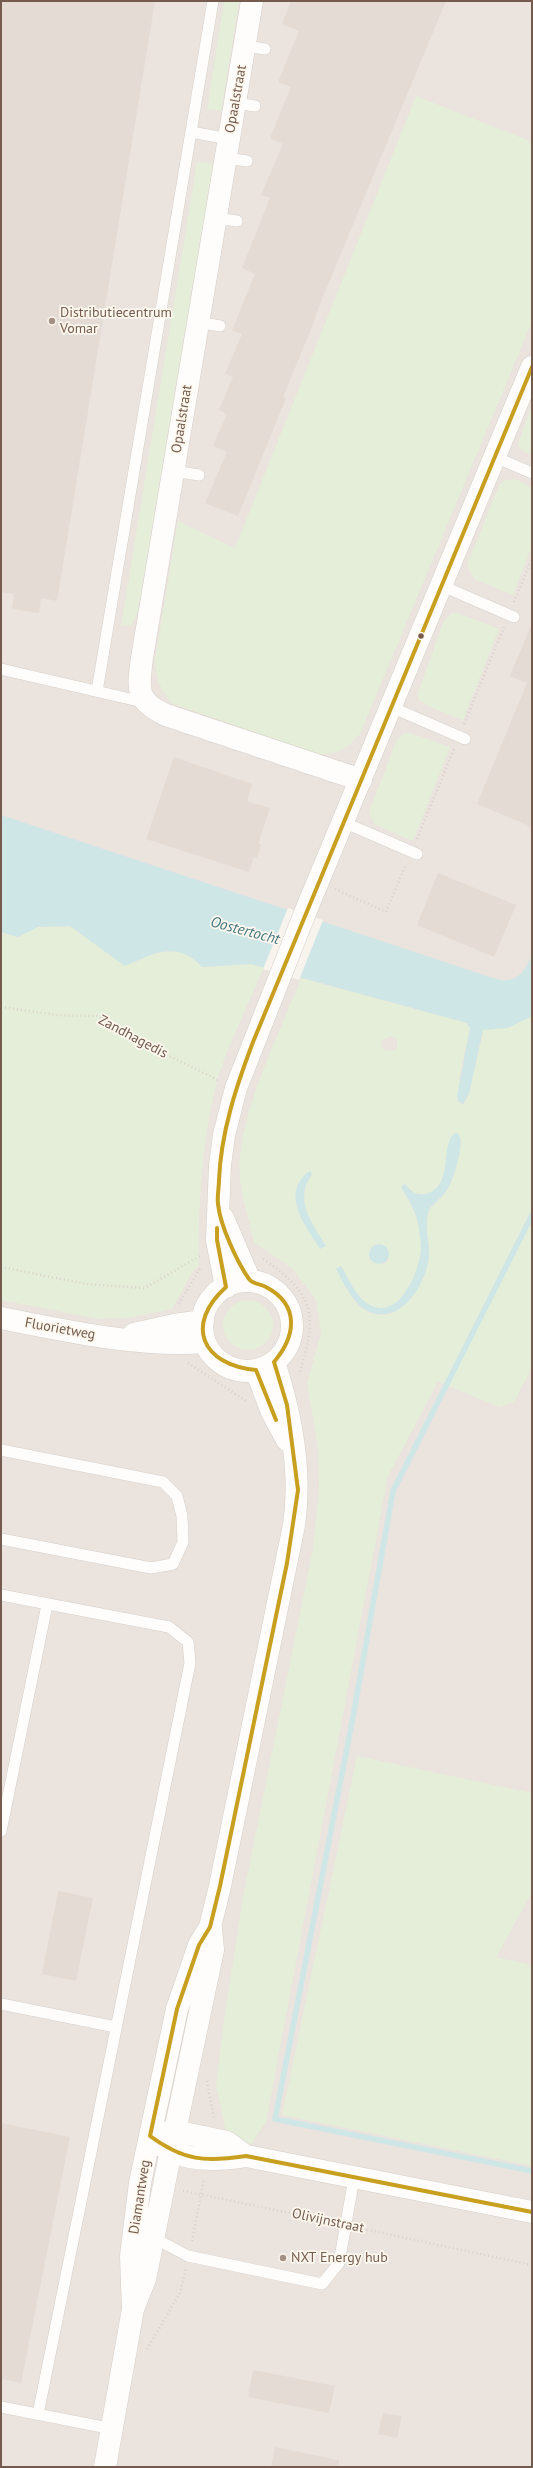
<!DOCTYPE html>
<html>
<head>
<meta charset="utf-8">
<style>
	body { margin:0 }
	#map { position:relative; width:533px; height:2468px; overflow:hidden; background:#f8f3ed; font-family:"PT Sans",sans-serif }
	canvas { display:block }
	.frame { position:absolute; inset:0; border:2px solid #755b4d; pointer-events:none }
</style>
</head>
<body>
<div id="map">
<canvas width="533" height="2468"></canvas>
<div class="frame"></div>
</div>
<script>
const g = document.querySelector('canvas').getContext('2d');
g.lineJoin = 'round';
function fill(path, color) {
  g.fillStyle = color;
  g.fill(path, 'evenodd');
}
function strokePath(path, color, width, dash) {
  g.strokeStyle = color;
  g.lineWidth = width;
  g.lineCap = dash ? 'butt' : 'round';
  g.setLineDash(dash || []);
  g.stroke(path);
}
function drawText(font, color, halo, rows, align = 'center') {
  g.font = font + ' "PT Sans",sans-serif';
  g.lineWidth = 3.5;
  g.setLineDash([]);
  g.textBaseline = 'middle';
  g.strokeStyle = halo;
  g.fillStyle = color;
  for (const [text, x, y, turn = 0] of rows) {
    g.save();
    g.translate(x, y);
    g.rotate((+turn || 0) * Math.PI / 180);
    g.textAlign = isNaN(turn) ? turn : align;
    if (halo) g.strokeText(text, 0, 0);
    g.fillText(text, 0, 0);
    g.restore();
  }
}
fill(new Path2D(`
	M1 1H532V2467H1Z`), '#eae3de');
fill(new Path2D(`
	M224 1H239L221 111 207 109Z
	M416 96 532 142V322L360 734C347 748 340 754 320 754L173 704C160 690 156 679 155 660L178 521 235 548Z
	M197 161 213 164 138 612 131 625 121 626Z
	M532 404V455L521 450 518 444Z
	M515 479 532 487V546L513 595 474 579 467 565 499 485 505 480Z
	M451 613H458L499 629 463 720 428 706 418 699V693L443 622Z
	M404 733H411L450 747 413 841 374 824 369 812 397 739Z
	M70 926 125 966C153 953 178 940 202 967L251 964 264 967C247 1009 222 1054 213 1098 201 1152 198 1210 199 1265L192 1272 172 1309 128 1318 98 1319 1 1300V932L18 937 38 927Z
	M301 978 467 1023 470 1028 459 1079 460 1104H463L469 1094 483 1030 508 1028 532 1016V1367L514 1402 500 1407 438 1382 388 1476 266 2122 251 2144 227 2137 216 2085 225 2013 243 1897 313 1548 319 1490 318 1447 307 1383 321 1333 316 1300 293 1269 254 1242C248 1215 237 1185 240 1157 244 1104 281 1029 301 978ZM392 1036 397 1040V1048L389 1051 383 1049 381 1043 383 1039ZM453 1135 461 1138C460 1155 456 1175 447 1190 442 1199 431 1204 428 1214 424 1230 432 1246 428 1262 422 1288 395 1331 363 1309 351 1301 343 1281 336 1269L341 1266C349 1279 356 1298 370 1305 398 1320 416 1277 420 1257 422 1248 421 1235 419 1226 416 1212 408 1200 402 1187L405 1184C411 1191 416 1196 426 1194 450 1187 445 1153 453 1135ZM312 1172C312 1178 306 1182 305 1189 301 1211 315 1227 325 1246L320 1249 300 1216 295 1199ZM374 1245H383L388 1261 382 1265Z
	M223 1325a25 25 0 1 1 50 0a25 25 0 1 1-50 0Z
	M357 1756 532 1793V1893L496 1957 532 1965V2166L282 2115Z`), '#e5eed8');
fill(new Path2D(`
	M1 815 496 979C517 984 523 973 532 956V1016L508 1028 483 1030 469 1094 463 1104 458 1101 457 1096 470 1028 467 1023 251 964 202 967C178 940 153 953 125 966L70 926 38 927 18 937 1 932Z
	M455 1133H458C466 1143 453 1180 447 1190 442 1197 435 1202 430 1208 423 1221 429 1240 429 1253 429 1275 410 1311 386 1314 358 1317 348 1290 336 1269L341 1266C349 1279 356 1298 370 1305 398 1320 416 1277 420 1257 422 1248 420 1238 419 1229 418 1215 409 1200 401 1187L405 1184C411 1191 416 1196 426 1194 455 1186 439 1145 455 1133Z
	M310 1171 312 1174C293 1200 312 1223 326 1246L320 1249C309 1230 287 1206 299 1182 302 1178 305 1173 310 1171Z
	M369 1254a10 10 0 1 1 20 0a10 10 0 1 1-20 0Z`), '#cfe6e7');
fill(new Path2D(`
	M288 908 323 920 299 980 263 969Z`), '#f8f3ed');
strokePath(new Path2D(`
	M532 1215 393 1491 353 1717 275 2119 532 2171`), '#cfe6e7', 5.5);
fill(new Path2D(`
	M1 1H155L57 601 41 598 39 613 12 609 14 594 1 592Z
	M291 1H446L315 316 316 317 283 397 286 398 238 516 205 503 227 452 213 446 227 414 219 410 233 377 225 374 242 334 232 330 255 274 242 268 270 198 261 195 283 144 270 138 291 87 278 82 299 31 282 24Z
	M532 623V827L477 804 527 683 510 676Z
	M174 757 252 784 247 801 270 808 258 844 261 845 257 858 254 857 249 872 146 839Z
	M438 873 516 905 494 957 417 925Z
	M58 1891 93 1898 76 1981 42 1974Z
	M1 2123 70 2137 21 2383 1 2379Z
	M253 2370 335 2386 329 2413 248 2397Z
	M383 2413 402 2416 397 2438 378 2434Z
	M275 2447 339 2460V2467H271Z`), '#e4dcd4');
const lane = new Path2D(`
	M245 46 265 49
	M235 103 255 106
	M191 132 229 139
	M226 158 247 161
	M216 218 237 221
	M198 322 220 326
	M495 457 532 473
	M173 471 199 475
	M440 585 514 617
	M1 669 143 702
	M97 691 213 1
	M391 707 465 739
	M343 822 417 854
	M1 1450 163 1482 177 1496 182 1516 183 1542 173 1564 151 1568 1 1539
	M1 1595 169 1627 188 1642 190 1663 38 2414
	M1 1831 47 1605
	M1 2004 116 2027
	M152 2237 188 2256 322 2284 339 2263 354 2178
	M1 2407 113 2429`);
const street = new Path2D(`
	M252 1 142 658C138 689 135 701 166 715L361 780
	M105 2467 133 2309 131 2256 140 2183 150 2136 175 2131 145 2279 133 2309`);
const secondary = new Path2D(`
	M223 1218 250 1281
	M202 1326a45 45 0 1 1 90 0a45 45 0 1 1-90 0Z
	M226 1287 217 1240 220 1165 224 1135 236 1088 309 903 532 367
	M1 1318C68 1331 137 1347 205 1342
	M134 1334 174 1325 203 1321
	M274 1362C291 1414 302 1471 294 1525L220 1886 210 1927 199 1945 177 2009 150 2136C157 2141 164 2148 171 2151 194 2162 222 2160 246 2156L532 2212
	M256 1370 272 1412 287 1440
	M211 1928 213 1950 175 2131 227 2142 246 2156`);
strokePath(lane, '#d7d0cb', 12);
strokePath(street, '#d7d0cb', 23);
strokePath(secondary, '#d7d0c9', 23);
strokePath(new Path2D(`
	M514 602 532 558
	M464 724 504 627
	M417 839 454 749
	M335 889 386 912 406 864
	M1 1007 57 1015 97 1016 167 1055 218 1080
	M263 1259C317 1295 317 1316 299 1375
	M1 1267 86 1284 145 1288 200 1256
	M179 1304 201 1267
	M188 1363 246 1401
	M207 2081 214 2119
	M183 2191 333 2222
	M359 2228 532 2265
	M192 2241 204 2179
	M147 2349 180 2293 186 2269`), '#d8d1cc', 2.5, [1, 3]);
strokePath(lane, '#fefdfc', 11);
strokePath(street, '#fefdfc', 22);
strokePath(secondary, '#fefdfc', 22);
strokePath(new Path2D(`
	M532 367 253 1042C236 1087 221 1132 219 1180 219 1188 217 1196 218 1204 220 1225 237 1262 249 1279 252 1284 261 1284 266 1287 300 1305 296 1336 274 1362L287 1405 298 1490 287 1563 220 1886 210 1927 199 1945 177 2009 150 2136C184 2161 205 2162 246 2156L532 2212
	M217 1228V1240L226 1287C184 1325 202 1365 256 1370L276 1420`), '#c89f1f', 4);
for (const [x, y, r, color] of [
	[52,321,4,"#a39085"],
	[421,636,3.5,"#755b4d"],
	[283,2258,4,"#a39085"]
]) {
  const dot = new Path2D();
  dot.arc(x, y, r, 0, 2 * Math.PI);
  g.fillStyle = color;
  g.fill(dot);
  strokePath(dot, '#fef8ef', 1.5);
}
drawText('14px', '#755b4d', '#fef8ef', [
	["Opaalstraat",236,99,-80],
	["Opaalstraat",182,419,-81],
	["Zandhagedis",133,1037,28],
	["Fluorietweg",60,1329,10],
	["Diamantweg",140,2197,-81],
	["Olivijnstraat",328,2221,12]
]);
drawText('14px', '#755b4d', '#fef8ef', [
	["Distributiecentrum",60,313],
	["Vomar",60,329],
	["NXT Energy hub",291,2258]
], 'left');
drawText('italic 15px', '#447780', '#fef8ef', [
	["Oostertocht",245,931,15]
]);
</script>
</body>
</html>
